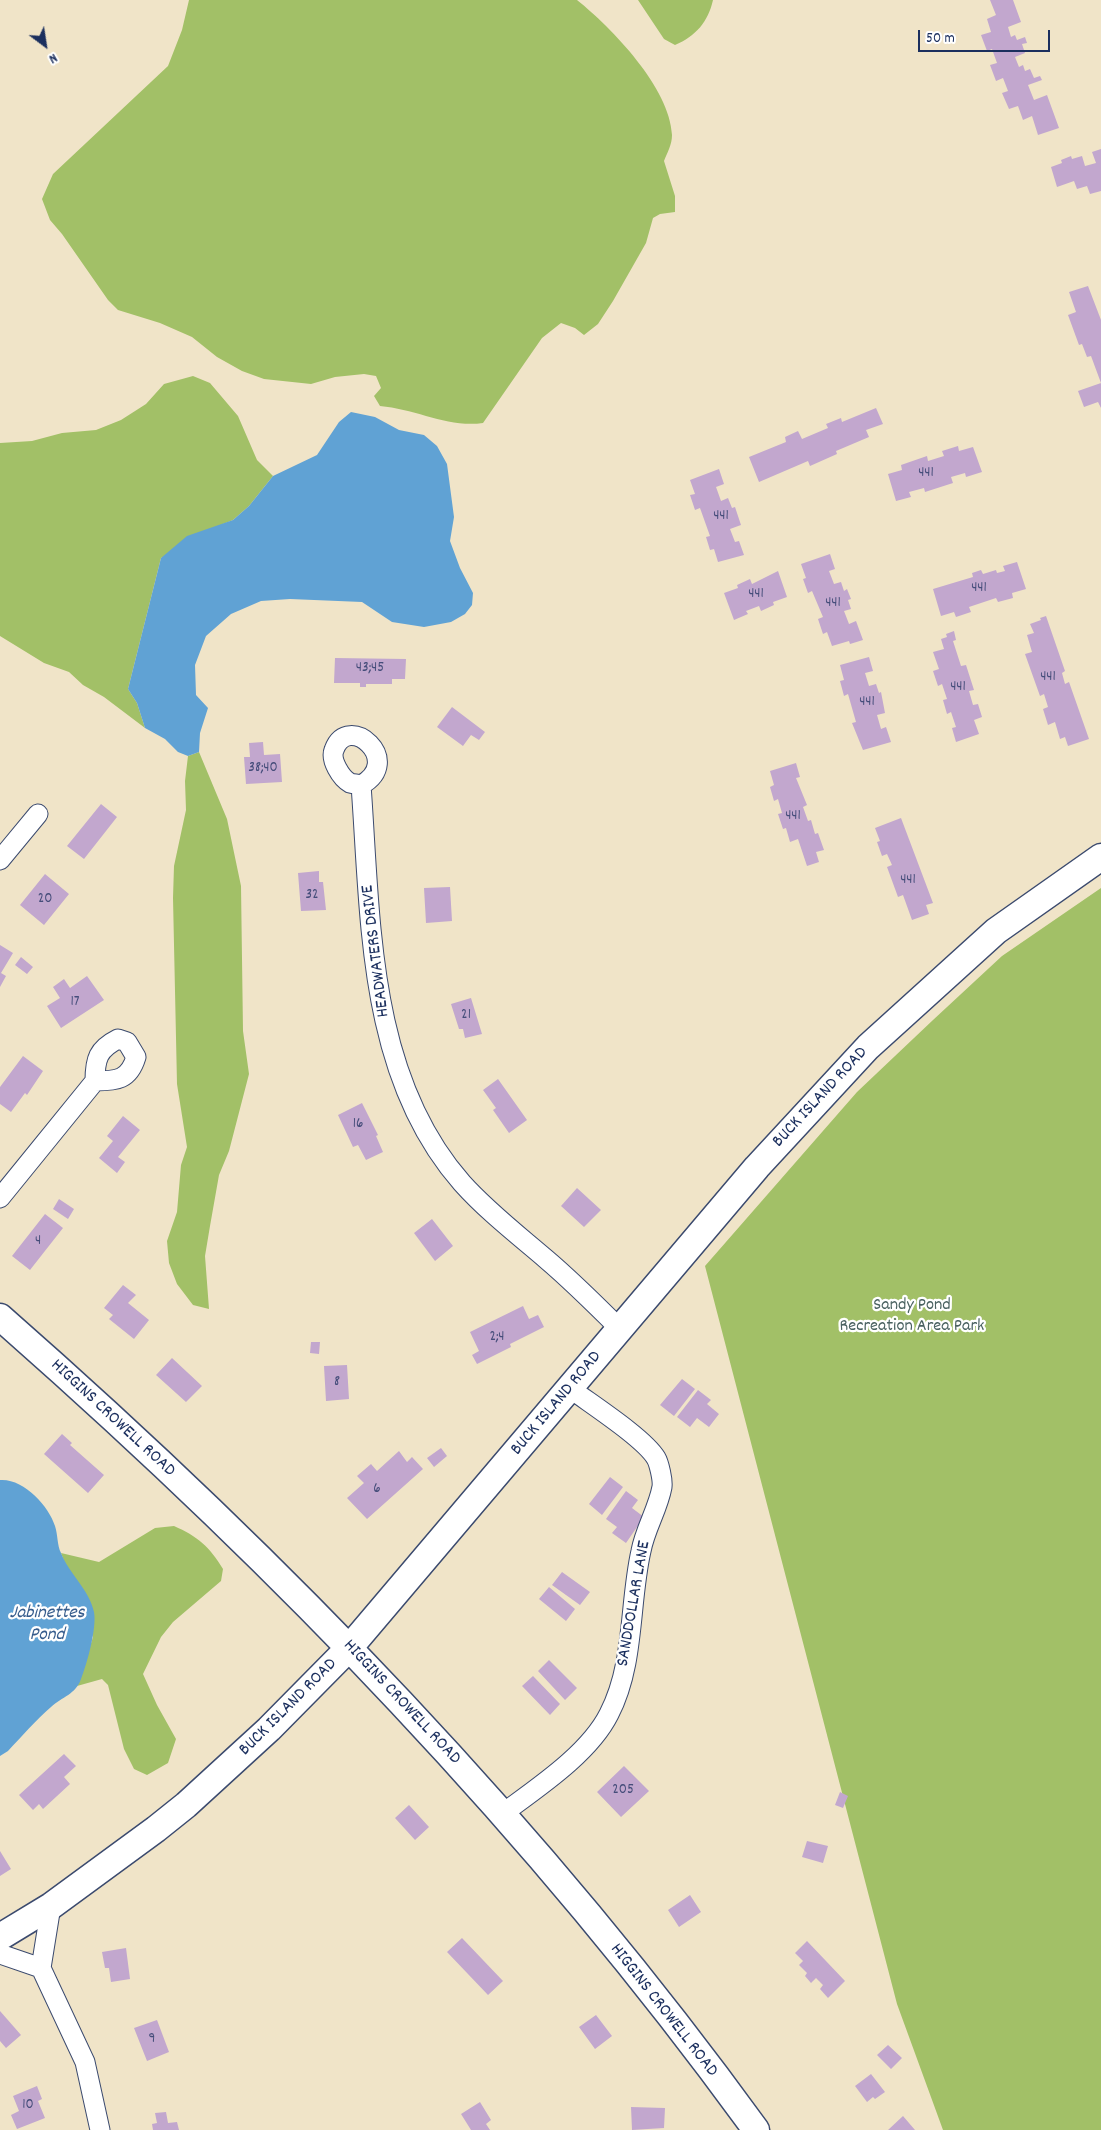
<!DOCTYPE html>
<html>
<head>
<meta charset="utf-8">
<style>
	body { margin:0 }
	#map { position:relative; width:1101px; height:2130px; overflow:hidden; background:#f0e4c8; font-family:Dekko,sans-serif }
	canvas { display:block }
	.north { position:absolute; left:20px; top:20px; width:50px; height:50px; -webkit-text-stroke:4px #fff; paint-order:stroke; rotate:149deg; font-size:14px; font-weight:700; line-height:20px; text-align:center; color:#1b2f5e }
	.north::after { content:''; display:block; margin:auto; width:18px; height:22px; background:#1b2f5e; clip-path:polygon(50% 0,100% 100%,50% 72%,0 100%) }
	.scale { position:absolute; left:918px; top:30px; width:132px; height:22px; box-sizing:border-box; border:2px solid #1b2f5e; border-top:0; padding-left:6px; font-size:15px; line-height:18px; white-space:nowrap; color:#1b2f5e; -webkit-text-stroke:4px #fff; paint-order:stroke }
</style>
</head>
<body>
<div id="map">
<canvas width="1101" height="2130"></canvas>
<div class="north">N</div>
<div class="scale">50 m</div>
</div>
<script>
const g = document.querySelector('canvas').getContext('2d');
g.lineJoin = 'round';
function fill(path, color) {
  g.fillStyle = color;
  g.fill(path, 'evenodd');
}
function strokePath(path, color, width, dash) {
  g.strokeStyle = color;
  g.lineWidth = width;
  g.lineCap = dash ? 'butt' : 'round';
  g.setLineDash(dash || []);
  g.stroke(path);
}
function drawText(font, color, halo, rows, align = 'center') {
  g.font = font + ' Dekko,sans-serif';
  g.lineWidth = 4.5;
  g.setLineDash([]);
  g.textBaseline = 'middle';
  g.strokeStyle = halo;
  g.fillStyle = color;
  for (const [text, x, y, turn = 0] of rows) {
    g.save();
    g.translate(x, y);
    g.rotate((+turn || 0) * Math.PI / 180);
    g.textAlign = isNaN(turn) ? turn : align;
    if (halo) g.strokeText(text, 0, 0);
    g.fillText(text, 0, 0);
    g.restore();
  }
}
fill(new Path2D(`
	M189 0H577C612 28 670 88 672 135 672 145 667 153 664 161L675 196V212L660 214 653 218 646 243 613 301 598 324 584 335 575 328 561 323 542 338 483 423C448 428 416 409 380 406L374 396 381 388 376 376 364 374 335 377 311 384 264 379 242 371 217 357 192 337 160 323 118 310 108 300 62 234 50 220 42 199 53 174 168 66 182 30Z
	M638 0H713C708 22 696 36 675 45L664 39Z
	M193 376 210 383 238 416 257 460 273 476 249 506 233 520 216 527 161 558 128 689 137 703 145 728 104 697 83 685 69 672 44 663 0 636V443L32 441 62 433 96 430 121 420 146 404 164 384Z
	M199 752 227 819 241 886 243 1031 249 1074 229 1151 219 1175 210 1226 205 1256 209 1309 193 1305 177 1284 169 1263 167 1241 177 1212 181 1165 187 1147 177 1084 173 898 174 866 186 810 185 781 188 756Z
	M1101 888V2130H943L897 2004 705 1266 857 1092 933 1020 1002 956Z
	M174 1526C197 1536 210 1547 223 1569L221 1581 173 1622 161 1637 143 1674 157 1705 176 1739 168 1763 147 1775 134 1769 124 1749 108 1685 102 1679 77 1686 93 1637 61 1553 99 1562 155 1528Z`), '#a2c067');
fill(new Path2D(`
	M351 412 375 417 399 430 424 435 437 446 447 464 454 517 450 541 460 568 473 593 472 605 465 614 451 622 424 627 392 622 362 602 290 599 261 601 231 614 206 636 195 665 196 695 208 708 200 733 199 752 188 756 178 752 165 739 145 728 137 703 128 689 161 558 187 536 233 520 249 506 273 476 317 455 339 422Z
	M0 1480C23 1478 49 1506 55 1526 58 1535 57 1545 61 1553 69 1574 89 1589 94 1612 97 1628 87 1664 81 1679 76 1694 62 1697 51 1707 36 1720 22 1736 8 1751L0 1756Z`), '#60a2d4');
fill(new Path2D(`
	M990 0H1013L1021 22 1008 27 1011 37 1015 35 1017 40 1025 37 1027 43 1022 44 1025 53 1015 57 1019 67 1023 65 1025 71 1030 69 1034 78 1040 76 1042 80 1028 85 1034 100 1047 95 1059 128 1038 135 1032 116 1023 120 1018 106 1009 109 1002 93 1008 91 1003 78 996 81 990 65 997 63 992 49 987 51 981 35 991 32 987 19 996 15Z
	M1101 149V191L1090 194 1087 186 1077 189 1074 181 1057 187 1051 167 1062 163 1061 160 1071 156 1072 159 1082 156 1085 166 1096 163 1092 152Z
	M1088 286 1101 320V408L1098 402 1084 407 1078 391 1101 383 1091 356 1087 357 1082 344 1079 345 1068 315 1076 312 1069 292Z
	M876 408 883 424 866 430 869 437 836 451 837 454 810 466 808 461 759 482 749 457 786 442 785 437 798 431 802 439 828 428 826 424 841 418 842 422Z
	M958 446 959 451 973 447 982 472 966 477 965 473 951 477 953 483 925 492 924 488 909 492 911 497 896 501 888 474 902 470 901 465 927 456 928 461 944 456 942 451Z
	M719 469 724 484 716 487 721 501 728 498 732 508 735 507 741 525 730 529 735 542 739 541 744 555 718 562 714 549 710 550 706 537 710 536 700 508 695 510 690 495 695 494 690 480Z
	M830 554 835 569 829 571 834 584 841 582 844 591 847 589 851 599 848 600 851 609 844 611 849 624 856 621 863 640 850 644 849 641 832 646 827 632 823 634 818 619 823 617 812 591 808 593 803 579 806 578 801 564Z
	M1017 562 1026 589 1012 593 1013 598 998 602 996 598 969 607 971 612 956 617 954 612 941 616 933 589 973 577 972 573 981 570 983 574 996 570 997 573 1005 571 1003 566Z
	M778 571 787 597 773 602 774 605 761 611 759 606 746 611 748 614 734 620 724 593 738 588 737 585 750 579 752 584Z
	M1046 616 1065 671 1062 673 1065 684 1069 682 1089 739 1068 746 1065 737 1060 739 1055 722 1048 725 1043 709 1048 707 1044 694 1040 696 1025 654 1032 652 1027 635 1034 633 1030 624 1041 620 1040 618Z
	M954 631 956 640 953 641 961 666 966 665 974 690 969 691 973 705 978 704 982 717 974 720 979 734 956 742 952 728 956 727 951 712 947 714 943 700 947 699 942 684 938 686 933 671 939 669 933 652 944 649 941 639 947 637 946 634Z
	M869 657 873 671 865 673 869 686 876 684 879 693 881 692 885 713 877 715 881 729 886 727 891 742 863 750 852 723 856 722 848 694 844 696 840 681 844 680 840 665Z
	M335 658 406 659 405 679H392V684H366V687H360V683H334Z
	M452 707 485 732 479 740 471 735 463 746 437 727Z
	M263 742 264 755 280 754 282 782 246 784 244 757H250L249 743Z
	M796 763 800 777 796 778 807 805 803 807 808 821 811 820 815 834 818 833 824 850 816 852 819 862 807 866 798 839 790 842 786 828 783 829 778 814 782 813 778 799 774 801 770 787 774 785 770 771Z
	M101 804 117 817 84 859 67 846Z
	M901 818 933 903 926 905 929 914 912 920 903 895 898 897 887 867 892 865 887 854 882 856 877 842 880 841 875 828Z
	M319 871V882H323L326 910 301 911 298 873Z
	M45 874 69 894 44 925 20 905Z
	M450 887 452 921 426 923 424 888Z
	M0 945 13 953 1 973 6 976 0 987Z
	M21 957 33 967 27 974 15 965Z
	M87 976 104 1000 61 1028 47 1006 60 998 53 987 64 979 70 988Z
	M471 998 482 1034 465 1038 463 1029H459L451 1004Z
	M23 1056 43 1071 27 1095 25 1093 11 1112 0 1104V1087Z
	M498 1079 527 1120 509 1133 493 1110 496 1108 483 1090Z
	M362 1103 378 1135 376 1136 383 1152 366 1160 358 1145 353 1147 338 1115Z
	M123 1116 140 1130 118 1157 125 1162 117 1173 99 1158 113 1141 107 1136Z
	M577 1188 601 1210 584 1227 561 1206Z
	M59 1199 74 1209 68 1219 53 1209Z
	M45 1214 63 1228 30 1270 12 1256Z
	M432 1219 453 1246 435 1261 414 1233Z
	M123 1285 136 1295 128 1303 149 1320 134 1339 109 1319 113 1315 104 1308Z
	M523 1306 529 1319 538 1315 544 1327 510 1344 511 1347 477 1364 472 1355 479 1351 470 1332Z
	M311 1342H320L319 1354 310 1353Z
	M172 1358 202 1386 186 1402 156 1375Z
	M347 1365 349 1399 326 1401 324 1366Z
	M682 1379 695 1389 674 1416 660 1405Z
	M698 1390 711 1400 707 1404 719 1414 709 1427 697 1418 690 1427 677 1417Z
	M62 1434 72 1443 70 1445 104 1475 88 1493 44 1454Z
	M441 1448 447 1456 434 1467 427 1458Z
	M399 1451 407 1462 412 1457 423 1469 367 1519 347 1498 364 1483 357 1476 371 1464 377 1471Z
	M610 1477 623 1487 602 1515 589 1504Z
	M626 1491 638 1500 632 1508 644 1517 626 1543 612 1533 617 1527 606 1519Z
	M562 1572 590 1592 580 1605 552 1585Z
	M549 1587 575 1609 566 1621 539 1599Z
	M549 1660 577 1688 565 1700 538 1671Z
	M533 1676 560 1704 550 1715 522 1686Z
	M64 1754 76 1766 64 1777 70 1784 43 1809 39 1804 33 1810 19 1795Z
	M624 1766 649 1791 621 1817 597 1792Z
	M840 1792 848 1796 843 1808 835 1805Z
	M409 1805 429 1827 415 1840 395 1818Z
	M807 1841 828 1846 823 1863 802 1857Z
	M0 1851 11 1869 0 1876Z
	M690 1895 701 1912 679 1927 668 1910Z
	M462 1938 503 1981 488 1995 447 1952Z
	M807 1941 845 1981 828 1998 820 1989 823 1985 816 1978 811 1983 805 1976 807 1973 799 1965 803 1961 795 1953Z
	M126 1948 130 1979 111 1982 109 1968H105L102 1952Z
	M0 2011 21 2035 6 2048 0 2041Z
	M596 2015 612 2036 595 2049 579 2027Z
	M157 2020 169 2052 147 2061 134 2028Z
	M888 2045 902 2058 891 2069 877 2055Z
	M871 2074 885 2092 875 2099 873 2097 867 2102 855 2086Z
	M37 2086 42 2099 38 2101 45 2118 17 2129 11 2115 19 2111 13 2096Z
	M480 2102 491 2120 486 2124 490 2130H471L461 2114Z
	M631 2107 665 2108 664 2128 632 2130Z
	M166 2112 168 2123 177 2122 179 2130H153L152 2124 157 2123 155 2113Z
	M903 2116 915 2130H888Z`), '#c2a7ce');
const street = new Path2D(`
	M361 785C358 784 353 784 350 783 341 778 330 760 334 750 348 711 405 761 361 785 371 919 367 1075 462 1183 487 1211 518 1235 546 1259 572 1281 596 1305 620 1329
	M0 860 38 814
	M0 1198 95 1081C95 1059 98 1049 118 1039L127 1042 136 1057C129 1080 117 1081 95 1081
	M502 1814C537 1788 589 1754 609 1714 635 1664 629 1604 641 1551 645 1529 658 1509 662 1487 663 1480 659 1463 656 1458 644 1438 591 1404 571 1389
	M0 1954 41 1968 85 2062 100 2130
	M41 1968 51 1906`);
const secondary = new Path2D(`
	M0 1317C279 1562 538 1829 756 2130
	M0 1937 51 1906 156 1829 186 1805 269 1729 350 1647 757 1167 868 1047 996 931 1101 857`);
strokePath(street, '#3b4a6e', 21);
strokePath(secondary, '#3b4a6e', 29);
strokePath(street, '#fff', 19);
strokePath(secondary, '#fff', 26);
drawText('15px', '#454d7a', null, [
	["441",926,474],
	["441",721,517],
	["441",979,589],
	["441",756,595],
	["441",833,604],
	["43;45",370,669],
	["441",1048,678],
	["441",958,688],
	["441",867,703],
	["38;40",263,769],
	["441",793,817],
	["441",908,881],
	["32",312,896],
	["20",45,900],
	["17",75,1003],
	["21",466,1016],
	["16",358,1125],
	["4",38,1242],
	["2;4",497,1338],
	["8",337,1383],
	["6",377,1490],
	["205",623,1791],
	["9",152,2040],
	["10",28,2106]
]);
drawText('18px', '#1b2f5e', '#fff', [
	["HEADWATERS DRIVE",377,951,-97],
	["BUCK ISLAND ROAD",821,1098,-47],
	["BUCK ISLAND ROAD",557,1404,-50],
	["HIGGINS CROWELL ROAD",112,1419,43],
	["SANDDOLLAR LANE",635,1604,-80],
	["HIGGINS CROWELL ROAD",401,1703,47],
	["BUCK ISLAND ROAD",289,1708,-45],
	["HIGGINS CROWELL ROAD",663,2011,52]
]);
drawText('18px', '#4a6261', '#fff', [
	["Sandy Pond",912,1307],
	["Recreation Area Park",912,1328]
]);
drawText('italic 19px', '#375d8d', '#fff', [
	["Jabinettes",47,1614],
	["Pond",47,1636]
]);
</script>
</body>
</html>
